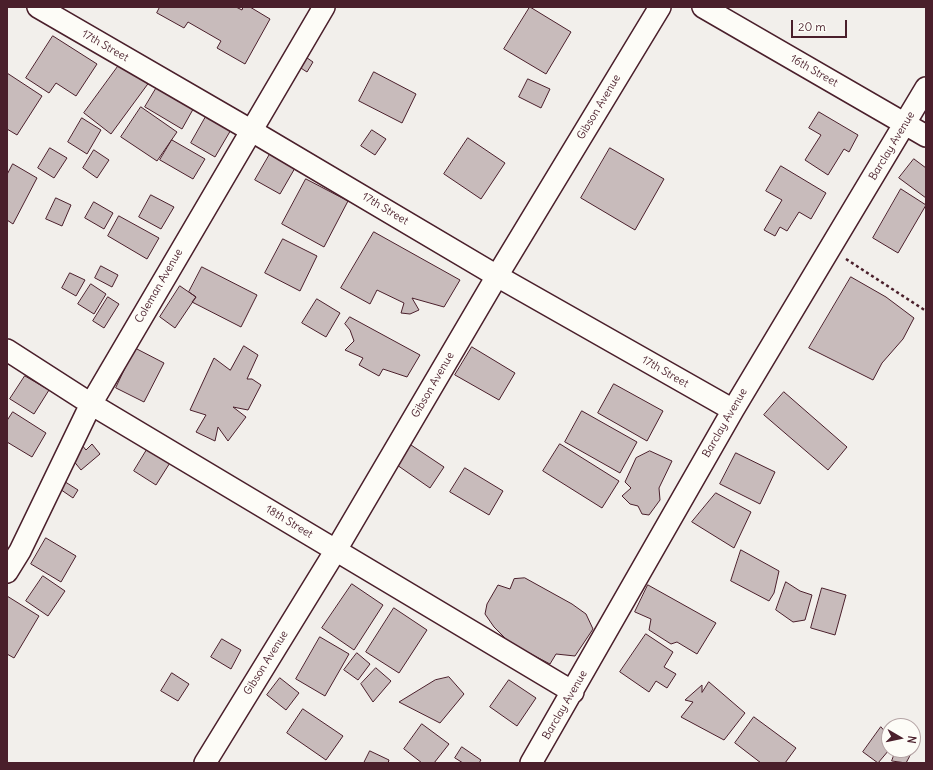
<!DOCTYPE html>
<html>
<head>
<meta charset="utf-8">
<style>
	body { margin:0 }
	#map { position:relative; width:933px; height:770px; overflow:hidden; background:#f2efeb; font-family:Delius,sans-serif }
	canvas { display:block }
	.frame { position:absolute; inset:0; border:8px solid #4a1f2b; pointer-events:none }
	.north { position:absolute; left:881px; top:718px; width:40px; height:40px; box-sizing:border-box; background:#fdfcf7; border:1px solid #b5a4a5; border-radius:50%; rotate:99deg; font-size:11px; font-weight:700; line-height:16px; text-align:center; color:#4a1f2b }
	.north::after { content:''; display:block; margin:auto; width:14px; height:18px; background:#4a1f2b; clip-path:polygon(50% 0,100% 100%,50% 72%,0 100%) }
	.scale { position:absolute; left:791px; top:20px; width:56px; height:18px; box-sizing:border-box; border:2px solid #4a1f2b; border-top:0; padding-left:5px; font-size:12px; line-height:14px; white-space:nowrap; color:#4a1f2b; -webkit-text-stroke:3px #fdfcf7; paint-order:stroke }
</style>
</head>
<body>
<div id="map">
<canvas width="933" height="770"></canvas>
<div class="frame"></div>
<div class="north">N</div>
<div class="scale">20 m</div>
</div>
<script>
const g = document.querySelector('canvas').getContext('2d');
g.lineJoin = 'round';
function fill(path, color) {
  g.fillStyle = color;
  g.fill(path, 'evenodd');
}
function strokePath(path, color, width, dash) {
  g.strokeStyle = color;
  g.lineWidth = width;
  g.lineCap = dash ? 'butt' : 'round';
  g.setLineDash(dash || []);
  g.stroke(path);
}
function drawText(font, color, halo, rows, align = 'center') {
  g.font = font + ' Delius,sans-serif';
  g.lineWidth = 4;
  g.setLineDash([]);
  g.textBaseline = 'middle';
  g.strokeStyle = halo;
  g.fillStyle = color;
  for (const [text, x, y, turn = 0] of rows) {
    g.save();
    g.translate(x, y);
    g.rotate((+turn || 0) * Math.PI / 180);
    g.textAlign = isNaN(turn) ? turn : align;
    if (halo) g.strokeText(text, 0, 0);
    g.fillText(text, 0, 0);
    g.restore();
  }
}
const building = new Path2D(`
	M160 7H236L242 10 243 7H250L270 19 245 64 217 48 221 41 188 22 184 28 157 13Z
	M530 7 571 32 546 74 504 49Z
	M53 36 97 64 76 96 56 83 49 93 26 78Z
	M300 53 313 62 307 72 293 63Z
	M122 61 150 81 111 134 84 113Z
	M374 72 416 94 402 123 359 101Z
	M7 73 42 96 17 135 7 129Z
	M528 79 550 89 541 108 519 97Z
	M160 82 196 104 182 129 145 107Z
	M141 107 177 132 157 161 121 137Z
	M819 112 858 135 849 152 844 149 828 175 805 160 821 135 809 128Z
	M208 113 232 128 215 157 191 143Z
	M82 118 101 130 87 154 68 142Z
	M372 130 386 139 375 155 361 146Z
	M468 138 505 163 481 199 444 174Z
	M172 140 205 159 193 179 160 160Z
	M50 148 67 158 54 178 38 168Z
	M610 148 664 179 635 230 581 198Z
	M94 150 109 160 97 178 83 168Z
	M270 154 295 168 280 194 255 180Z
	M914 159 926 168V198L899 178Z
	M13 164 37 178 13 224 7 220V175Z
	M781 166 826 193 811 219 799 212 787 231 780 227 775 236 764 230 782 200 766 191Z
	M306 179 348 201 324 247 282 224Z
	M901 189 926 205 898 253 873 238Z
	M151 195 174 207 161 229 139 217Z
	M56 198 71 205 62 226 46 219Z
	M94 202 113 213 104 229 85 218Z
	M119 216 159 238 147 259 108 236Z
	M374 232 460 280 444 307 412 298 419 310 410 314 401 313 404 303 377 290 370 304 341 288Z
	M283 239 317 256 300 291 265 273Z
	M101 266 118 275 112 287 95 278Z
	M202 267 257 295 241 327 192 302 196 297 189 292Z
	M70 273 85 280 76 296 62 288Z
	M851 277 886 297 914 318 903 339 882 363 873 380 809 348Z
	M91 284 106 294 94 314 78 304Z
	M180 286 196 297 175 328 160 317Z
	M108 297 119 304 104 328 93 321Z
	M317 299 340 313 326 337 302 323Z
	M350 317 420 355 407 377 383 369 379 376 359 365 363 358 345 350 354 341 350 330 345 324Z
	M244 346 258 355 247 379H252L261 385 248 410 233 407 246 417 228 441 218 427 215 441 196 432 206 415 190 410 214 358 230 370Z
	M472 347 515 373 499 400 455 375Z
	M135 348 164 363 144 402 116 388Z
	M25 376 49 390 34 414 10 399Z
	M614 384 663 411 647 441 598 413Z
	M784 392 847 447 828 470 764 415Z
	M582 411 637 442 620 473 565 442Z
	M13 412 46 433 32 457 7 442V421Z
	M151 443 173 458 156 485 134 471Z
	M81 444 86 450 92 444 100 454 81 470 68 454Z
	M560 444 619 481 602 508 543 471Z
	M411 445 444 467 430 488 397 465Z
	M650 451 672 461 659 488 660 500 649 515 642 514 638 506 630 504 622 496 631 488 625 482 636 458Z
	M736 453 775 472 760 504 720 484Z
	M465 468 503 491 489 515 450 492Z
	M59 478 78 490 73 498 54 485Z
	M716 493 751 512 734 548 692 522Z
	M46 538 76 556 61 582 31 564Z
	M741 550 779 571 774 593 769 601 731 581Z
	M43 576 65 591 48 616 26 601Z
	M525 578 572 604 586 614 593 629 575 656 556 654 550 664 510 643 494 627 485 614 487 604 498 585 510 589 514 579Z
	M786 582 800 591 812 595 805 620 793 622 776 610Z
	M352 584 383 605 354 650 322 628Z
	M648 585 716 623 697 654 677 642 671 644 649 630 651 619 635 612Z
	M822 588 846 595 835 635 811 628Z
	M7 596 39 616 14 658 7 654Z
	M394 608 427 630 399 673 366 652Z
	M646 634 673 652 664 667 676 674 667 688 656 681 649 692 620 672Z
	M320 637 349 654 325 696 296 679Z
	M222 639 241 650 231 669 211 657Z
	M357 653 370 664 358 680 344 670Z
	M376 668 391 681 373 702 361 684Z
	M172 673 189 684 178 701 161 691Z
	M449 677 464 694 440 723 399 702 435 680Z
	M280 678 299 693 286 710 267 695Z
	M509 680 536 698 517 726 490 707Z
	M709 682 745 713 724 740 681 717 693 702 685 700 702 685V692Z
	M303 709 343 736 326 760 287 733Z
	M754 717 796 748 785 763H761L735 743Z
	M422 724 449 744 434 763H422L404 749Z
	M881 727 889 736V750L878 763 863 752Z
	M462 747 481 760 479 763H463L455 758Z
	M896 750H913L906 763 892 761Z
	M370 751 389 760 388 763H364Z`);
fill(building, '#c8bbbb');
strokePath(building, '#4a1f2b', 1);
const minor = new Path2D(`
	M38 7 252 131 497 276 733 410
	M703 7 926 136
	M7 350 91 404 573 692
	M7 572 20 551 91 404 324 7
	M205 763 336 550 497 276 660 7
	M531 763 733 410 926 88`);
strokePath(minor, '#4a1f2b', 24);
strokePath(new Path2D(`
	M846 259 926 311`), '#4a1f2b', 2.5, [3, 3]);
strokePath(minor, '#fdfcf7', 21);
drawText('11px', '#4a1f2b', '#fdfcf7', [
	["17th Street",105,46,30],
	["16th Street",814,71,30],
	["Gibson Avenue",599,107,-59],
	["Barclay Avenue",892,146,-59],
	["17th Street",385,209,31],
	["Coleman Avenue",159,286,-60],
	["17th Street",665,372,30],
	["Gibson Avenue",433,385,-60],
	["Barclay Avenue",725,423,-60],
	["18th Street",289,522,31],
	["Gibson Avenue",266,663,-58],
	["Barclay Avenue",565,705,-60]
]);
</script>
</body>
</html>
